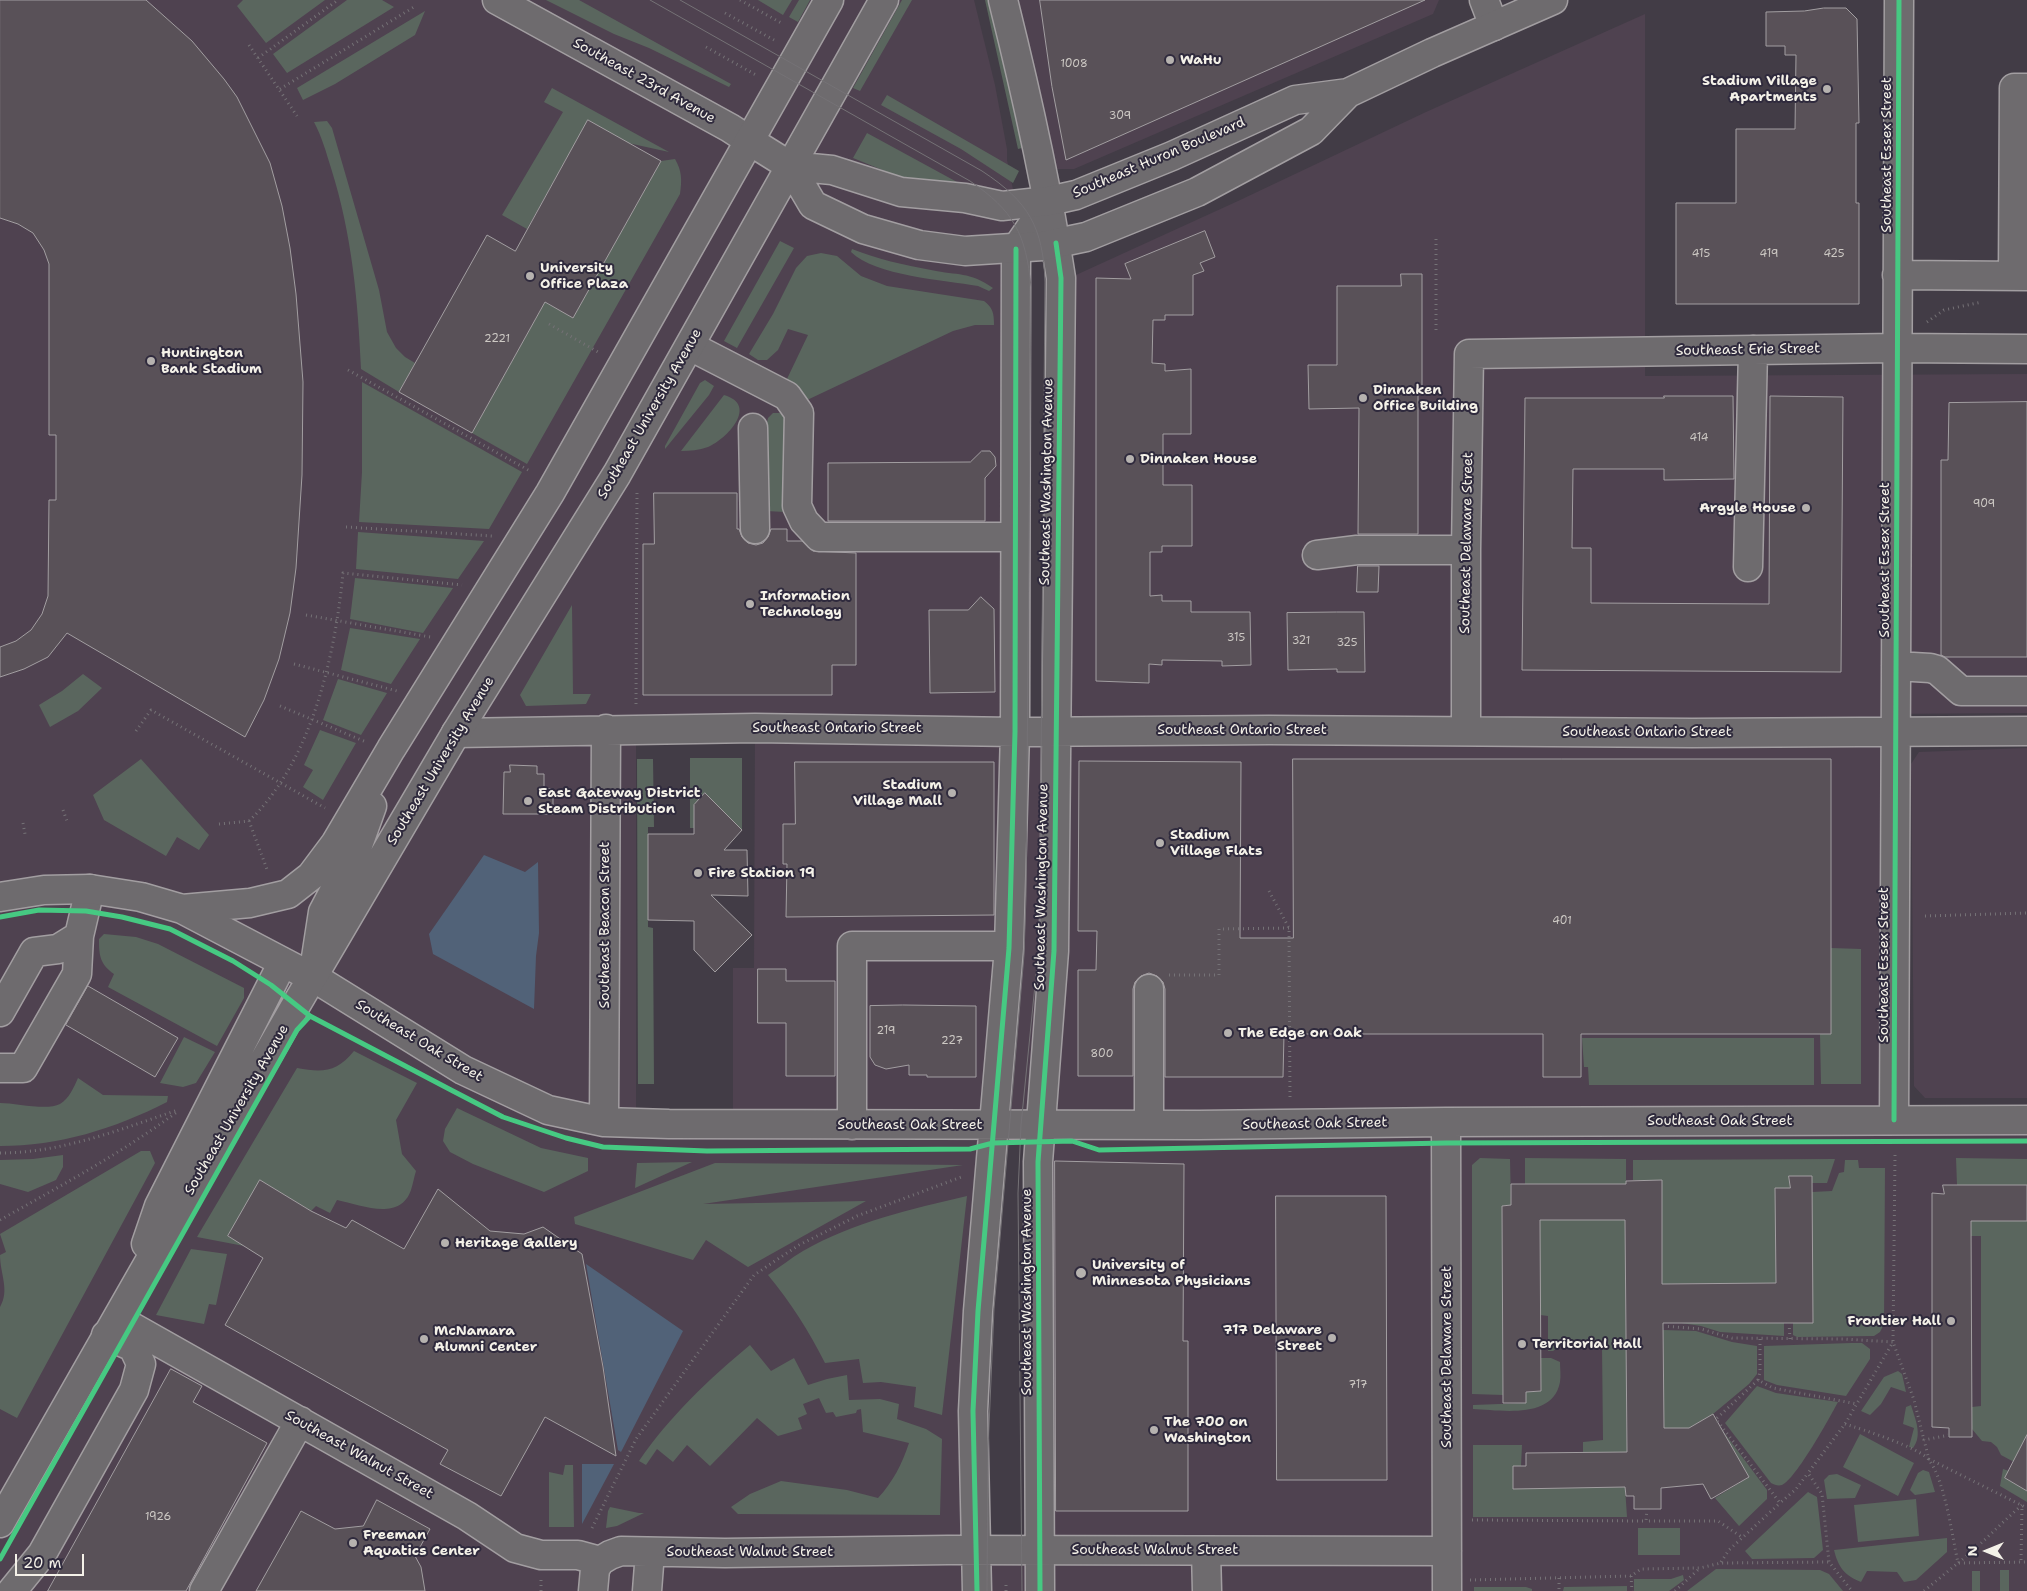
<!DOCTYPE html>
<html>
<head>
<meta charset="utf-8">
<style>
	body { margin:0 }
	#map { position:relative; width:2027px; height:1591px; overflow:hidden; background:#423c46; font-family:"Shantell Sans",sans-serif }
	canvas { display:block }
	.north { position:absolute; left:1962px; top:1526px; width:50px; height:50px; -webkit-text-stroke:4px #2f2a3d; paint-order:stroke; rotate:270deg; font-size:14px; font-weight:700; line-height:20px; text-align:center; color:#f4f1e8 }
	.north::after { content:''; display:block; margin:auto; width:18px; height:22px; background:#f4f1e8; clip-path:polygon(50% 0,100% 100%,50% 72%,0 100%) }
	.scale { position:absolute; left:15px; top:1554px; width:69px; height:22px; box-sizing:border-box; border:2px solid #f4f1e8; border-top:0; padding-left:6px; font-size:15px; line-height:18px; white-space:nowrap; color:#f4f1e8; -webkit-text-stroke:4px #2f2a3d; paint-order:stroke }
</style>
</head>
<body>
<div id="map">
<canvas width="2027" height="1591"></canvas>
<div class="north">N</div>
<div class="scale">20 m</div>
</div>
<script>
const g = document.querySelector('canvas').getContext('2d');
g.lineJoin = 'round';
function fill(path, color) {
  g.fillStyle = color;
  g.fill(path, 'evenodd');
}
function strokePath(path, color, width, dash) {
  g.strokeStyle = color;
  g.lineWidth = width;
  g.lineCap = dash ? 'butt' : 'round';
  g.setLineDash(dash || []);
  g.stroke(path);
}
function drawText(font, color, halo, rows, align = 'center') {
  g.font = font + ' "Shantell Sans",sans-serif';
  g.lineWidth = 4;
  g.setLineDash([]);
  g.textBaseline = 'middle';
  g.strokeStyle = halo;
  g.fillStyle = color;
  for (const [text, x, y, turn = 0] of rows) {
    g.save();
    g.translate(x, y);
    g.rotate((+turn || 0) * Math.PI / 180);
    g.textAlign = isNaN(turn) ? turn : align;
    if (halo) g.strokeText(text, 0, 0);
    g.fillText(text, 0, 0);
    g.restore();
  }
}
fill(new Path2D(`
	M0 0H974L995 85 1007 149V160L1015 199 1016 290 1002 745 1294 717 1061 718 1065 280 1238 201 1426 112 1645 14V376L2027 374V713L1882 714V1135H2027V1591H0ZM755 728 754 968H733V1124L636 1122V729ZM1041 1124 1039 1550H975L995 1125Z
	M1019 0H1439L1433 14 1074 169H1054L1046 157Z
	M2027 748V1098H1925L1914 1086 1911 764 1919 752Z`), '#4f4250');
fill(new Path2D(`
	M243 0H325L266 43 237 6Z
	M347 0H382L394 7 287 73 273 54Z
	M546 0H579L731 84 729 87 649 48 614 34Z
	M758 0H792L783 15Z
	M799 0H810L798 22 789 17Z
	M902 0H912L860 91 853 88Z
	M985 0H991L1022 148 1018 149Z
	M425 11 415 35 335 84 303 100 297 88Z
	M552 88 669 152 628 143 588 120 527 229 502 215 563 112 544 102Z
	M887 95 1019 171 1013 183 961 149 881 105Z
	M327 121 332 128 379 290 387 332 396 348 405 357 415 363 399 392 361 369C358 301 352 234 331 168 326 152 322 137 314 122Z
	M867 133 968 188 902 178 853 158Z
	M675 159C682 171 682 180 680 194L527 464 472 433 545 302 573 318 661 161Z
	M780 241 794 248 737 348 724 341Z
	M852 249C877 259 904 265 931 270 959 276 968 271 993 288L989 291 978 286C944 280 875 276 851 252Z
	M821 253 837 256 861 276 887 286 984 301C993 308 994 313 994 325H975L953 331 805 401 786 381 808 335 788 329 778 350 767 360H758L749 354 773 314 796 268 807 256Z
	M705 380 714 386 709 395 665 449V446L700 383Z
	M362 382 522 472 489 529 359 522 362 472Z
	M724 395C759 405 727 439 708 447 699 450 690 451 681 451Z
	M773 413H780L784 417 786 425 785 512 766 511V427L768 418Z
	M358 532 484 541 458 579 356 569Z
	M355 578 453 588 423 633 350 619Z
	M572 605 573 694H591L586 704 526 706 520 695Z
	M350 628 420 639 391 684 341 670Z
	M83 674 102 688 78 711 50 727 39 705 62 691Z
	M338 679 387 693 361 735 323 720Z
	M320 730 356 743 323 800 303 787 313 770 304 765Z
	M690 758H742V830L705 793 694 805V828H690Z
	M141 759 209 835 199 850 177 837 166 856 104 820 93 795Z
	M637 759H653L654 827H648V927L653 928 654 1084H638Z
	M104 934 136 937 158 944 244 988V998L217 1046 108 987 114 974C100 964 99 956 99 939Z
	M1831 948 1861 949V1084H1821L1820 1034H1831Z
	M184 1037 215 1052 196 1083 183 1087 160 1083Z
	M1582 1038H1814V1085H1589L1588 1067H1584Z
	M354 1051 417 1083 396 1120 402 1154 416 1171C414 1177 413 1184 411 1190 400 1222 361 1205 337 1200L330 1213 316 1206 311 1211 260 1180 228 1236 244 1246 197 1237 297 1068C323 1073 337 1072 354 1051Z
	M78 1078 103 1095 168 1096 167 1102C114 1129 59 1146 0 1146V1103C16 1103 47 1111 60 1104 69 1099 74 1087 78 1078Z
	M457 1108 541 1148 588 1158V1171L544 1192 473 1164 450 1152 443 1141 445 1129Z
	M141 1151H150L155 1163 17 1418 0 1409V1307C10 1290 0 1274 0 1255L6 1252 0 1234Z
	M63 1155V1167L56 1180 28 1192 0 1184V1160L33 1159Z
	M1480 1158 1510 1159 1511 1205 1502 1206 1503 1395 1472 1394V1165Z
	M1525 1158 1626 1159V1184H1525Z
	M1956 1158 2027 1159V1185H1957Z
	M1835 1159 1827 1183H1812L1811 1176H1789L1790 1188 1776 1283 1662 1284V1180H1633V1160Z
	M1845 1160H1858L1859 1168H1885L1884 1324 1880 1332 1874 1336 1797 1337 1793 1335V1323L1812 1192 1832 1191 1839 1173 1844 1172Z
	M692 1162 635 1188 637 1163Z
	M715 1163 963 1165 703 1204 866 1201 748 1267 706 1240 693 1260 575 1224 574 1217Z
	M967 1196 942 1415 914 1407 916 1387 881 1382 863 1383 859 1359 825 1363C809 1331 791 1303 768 1275 780 1267 791 1258 803 1251 854 1222 911 1209 967 1196Z
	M1540 1220H1625L1627 1452H1583V1442L1603 1440 1602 1346H1560L1553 1351H1548V1316L1540 1315Z
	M1971 1221H2027V1436L2014 1462 2001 1455 1997 1447 1991 1442 1982 1441 1972 1429V1407L1981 1406V1236H1971Z
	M191 1249 227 1254 216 1305 209 1304 204 1324 156 1315Z
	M1681 1323H1784V1336L1720 1332 1701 1326Z
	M1663 1330 1696 1331 1732 1342 1757 1346V1374L1749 1384 1713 1414 1689 1428H1664Z
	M1851 1343H1862L1870 1349V1359L1846 1396 1777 1385 1764 1380V1346Z
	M750 1345 771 1371 794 1358 808 1385 827 1379 847 1375 849 1400 880 1399 899 1404 897 1419 926 1429 942 1439 940 1515 738 1514 731 1507 750 1494 781 1481 847 1490 878 1498C893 1482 902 1464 909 1443L863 1432 861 1409 857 1410 856 1413 836 1417 833 1412 826 1413 819 1398 803 1404 807 1414 798 1418 802 1429 778 1436 757 1418 710 1466 687 1445 673 1462 657 1449 646 1465 639 1461C669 1417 709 1379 750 1345Z
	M1541 1358H1551L1560 1362C1560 1368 1561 1376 1560 1382 1553 1420 1500 1410 1473 1409V1405L1526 1403V1392L1541 1391Z
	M1898 1371 1902 1374 1906 1392 1891 1387 1881 1404 1870 1415 1861 1411 1884 1377Z
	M1757 1386 1776 1393 1838 1402C1830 1417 1796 1479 1782 1485 1778 1486 1775 1485 1771 1483L1725 1423Z
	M1911 1405C1915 1419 1923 1435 1913 1448L1909 1447 1914 1428 1903 1424 1906 1407Z
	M1720 1427 1767 1490V1499L1739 1526 1715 1498 1749 1477Z
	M1860 1434 1914 1463 1898 1496 1843 1467Z
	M1473 1445H1522L1521 1466 1625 1487 1627 1517H1473Z
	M565 1465H573L574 1527H549V1472L563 1475Z
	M2003 1469 2009 1471 2005 1478 2027 1491V1502L2000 1486Z
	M1923 1470 1929 1472 1935 1492 1915 1495 1910 1490 1918 1473Z
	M1837 1474 1861 1485 1855 1498 1827 1499 1824 1480 1829 1475Z
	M1808 1492 1817 1497 1823 1550 1814 1558 1752 1559 1745 1551Z
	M1916 1499 1919 1536 1858 1542 1854 1505Z
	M610 1507 639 1513H644L617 1526 606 1528 608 1511Z
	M1638 1528H1680V1555H1638Z
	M1947 1538V1552L1916 1580 1904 1582 1897 1572 1867 1571 1861 1582C1845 1576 1838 1567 1834 1550Z
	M1716 1569 1820 1570 1829 1574 1843 1591H1687Z
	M2000 1570H2009V1591H2000Z
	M1972 1571H1980V1591H1972Z
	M1683 1575 1684 1580 1669 1591H1634V1579H1671Z
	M1627 1586V1591H1563L1564 1587Z
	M1474 1587H1526L1532 1589V1591H1474Z`), '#5a665e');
fill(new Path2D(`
	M484 855 525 872 538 862 539 933 536 956 534 1009 433 954 429 934Z
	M586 1264 683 1331 621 1452 618 1450Z
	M582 1464H614L582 1524Z`), '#516278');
const building = new Path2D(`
	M0 0H146L192 41 224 79 237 97 270 163 282 206 290 248 296 294 303 382 302 475 296 568 290 613 279 659 264 700 245 737 67 633 48 657 24 669 0 677V647L16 641 31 630 42 614 48 596 49 500H56V435H49V264L44 250 33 233 18 224 0 218Z
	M1040 0H1425L1066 160 1052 87Z
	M1824 8H1846L1857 19 1859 123H1856V203H1859V304H1676V203H1736V129H1795L1796 55H1785V46H1766V12L1804 11Z
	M588 120 661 161 573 318 545 302 472 433 399 392 487 235 515 251Z
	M1205 231 1215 257 1200 263 1204 271 1193 275V315H1165V320H1153L1152 363 1165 364V371L1191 369V434H1163V485H1192V546H1162V552H1150V596L1162 595V601H1191V612H1250L1251 665 1222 666V661L1162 660V665L1149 664V683L1096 681V278L1131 279 1125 264Z
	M1401 274H1422V388H1418V534H1358L1359 408 1309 409 1308 365H1337V286H1401Z
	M1664 396H1733L1734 479 1664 480V469H1573L1572 548H1591V603L1769 604 1770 396 1843 397 1841 672 1522 670 1525 398H1664Z
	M2027 402V657H1945L1941 655V460H1948L1949 403Z
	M982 451H990L995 457 996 466 985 478V521H828V463L970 462Z
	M654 493H737V529H739L742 537 748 543 756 545 763 543 768 537 771 529H787V541H802L813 551 856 553V665H832V695H643V544H654Z
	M1358 566H1379L1378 592H1357Z
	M981 597 994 609 995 692 930 693 929 610H968Z
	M1337 612H1364L1365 672H1337V669L1288 670 1287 613Z
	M1293 759H1831V1034H1581V1077H1543V1034H1284L1283 1077H1165V989L1163 982 1157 976 1149 973 1141 976 1135 982 1133 989V1076H1078V970H1096L1097 931H1078L1079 761 1241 762 1240 938H1293Z
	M795 762H994V915L786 917 787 864H783V824H795Z
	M510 765 537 766V774H544V788L553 789V814H503L504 772H510Z
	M705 793 742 830 724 850H747L748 896 711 895 752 935 715 972 694 950V921L648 920V834H694V805Z
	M758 969H786V981H835V1076H786V1023H758Z
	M88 986 178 1038 155 1077 66 1025Z
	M903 1005 976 1006V1077H927V1075H909V1065L886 1069 875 1065 870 1057V1006Z
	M1055 1161 1184 1164 1183 1341H1188V1511H1056Z
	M1789 1176H1812L1813 1323H1663L1664 1428H1689L1713 1414 1749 1477 1711 1499 1703 1484 1661 1488V1509H1634V1496H1626L1625 1487 1513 1489V1466H1526V1453L1627 1452 1625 1220H1540L1541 1391 1526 1392V1403H1503L1502 1206 1511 1205V1184H1626V1181L1662 1180V1284L1776 1283 1775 1188H1790Z
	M260 1180 311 1211 346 1228 352 1220 404 1249 438 1189 490 1231 524 1234 543 1227 582 1254 603 1367 616 1456 545 1417 501 1496 440 1464 448 1450 225 1325 263 1258 228 1236Z
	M1943 1185H2027V1221H1971L1972 1437H1949V1428L1932 1427V1193L1944 1194Z
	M1276 1196H1386L1387 1480H1277Z
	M171 1369 202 1386 193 1402 267 1443 186 1591H48Z
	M2027 1435V1491L2005 1478Z
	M377 1500 430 1529 415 1556 421 1567 425 1591H256L301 1511 335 1529 363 1526Z`);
fill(building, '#595158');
strokePath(building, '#a29ea1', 1);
const minor = new Path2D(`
	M497 0 730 128 750 141
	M1003 0C1026 92 1047 185 1061 278L1054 951 1038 1162 1040 1591
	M1484 0 1494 26
	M1897 275 2027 276
	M2013 276 2014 88H2027
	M690 346 787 396 799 413 797 506 804 521 819 537H1015
	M753 428 755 529
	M1317 555 1357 550H1466
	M1748 567 1753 350
	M1896 666 1930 668 1937 670 1961 691H2027
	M1466 731V550L1469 354 1896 348 2027 349
	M456 733 755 728 1015 732 1269 730 1692 733 2027 731
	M313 977 463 1070 548 1110 604 1122 669 1124 1199 1125 1446 1122 2027 1120
	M1149 989V1125
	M0 1012 34 952 58 949 79 936
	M0 1068H23L77 974 79 936 90 889
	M1894 1120 1899 0
	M604 1122 606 729
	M1446 1122 1447 1591
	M852 1125V946H1000L1009 948
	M118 1319 467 1516 515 1548 541 1555H578L600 1561 610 1555 621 1551 725 1553 948 1550 1447 1551
	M1206 1551 1207 1591
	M12 1591 42 1554 134 1390 141 1364 133 1347 106 1335
	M204 1591 300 1421
	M593 1591 595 1569 600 1561
	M647 1591 650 1552
	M977 1591 973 1411 978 1311 1009 948 1015 732 1016 249 1049 201`);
const major = new Path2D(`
	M750 141 790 166 832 170 901 192 965 198 1002 206 1049 201 1076 195 1172 156 1295 100 1348 93 1432 53 1553 0
	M790 166 813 205 863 229 919 245 965 251 1043 246 1086 237 1197 192 1311 131 1348 93
	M0 897 44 890 90 889 141 897 182 909 300 971
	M182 909 250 903 288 894 311 876 335 844 391 749 550 493 829 0
	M315 964 323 912 357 848 372 806
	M146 1244 159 1206 283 962
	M0 1523 296 1005 456 733 617 474 884 0`);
strokePath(minor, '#a29ea1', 31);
strokePath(major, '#a29ea1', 31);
strokePath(new Path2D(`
	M740 0 783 24
	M725 13 774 40
	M249 45 297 116
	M706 47 756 75
	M258 58 338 0
	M280 89 414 7
	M1436 239V333
	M1927 322 1944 310 1982 302
	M549 324 598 352
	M348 370 530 471
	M346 527 492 536
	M306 615 430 637
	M294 664 397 691
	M636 704 637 490
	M280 706 366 742
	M136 731 151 710 325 808
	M63 810 67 821
	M249 821C312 761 335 656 343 573L462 585
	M23 823 25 834
	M219 824 249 821 268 872
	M1269 891 1289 928 1290 1099
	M1925 916 2027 913
	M1169 975H1219V929L1289 928
	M0 1153C62 1153 121 1129 178 1110
	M1895 1155 1893 1342 1914 1400 1924 1440
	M0 1220C62 1185 120 1154 177 1112
	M1789 1323 1790 1339
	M1663 1326 1701 1329 1732 1338 1843 1339 1893 1342 1845 1424 1808 1473 1822 1494 1829 1562 1852 1591
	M1760 1339V1372L1758 1380 1773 1388 1857 1404
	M1758 1380 1716 1419 1780 1503 1796 1489 1808 1473
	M1845 1424C1861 1429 1921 1448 1929 1460 1945 1481 1952 1535 1958 1563 1981 1545 2000 1524 2022 1505L2021 1562
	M1949 1435 1924 1440 1929 1459 2027 1508
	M1647 1509 1646 1521H1718L1743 1538
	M1472 1520 1646 1521
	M592 1528 636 1439 754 1275 799 1245 857 1216 964 1176
	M1721 1562 1729 1550 1780 1503
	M1631 1576 1632 1591
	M1559 1578V1591
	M1470 1580 1631 1576 1641 1569 1700 1568 1721 1563 1829 1562
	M541 1591V1579
	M1006 1591V1584
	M1675 1591 1700 1568
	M1924 1591 1958 1563 2027 1562`), '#757276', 3, [1, 4]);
strokePath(minor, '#6e6b6e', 28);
strokePath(major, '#6e6b6e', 28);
strokePath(new Path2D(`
	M650 0 970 181C1014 211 1026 234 1031 287L1026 896 1024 955 994 1309 988 1450 987 1591
	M680 0 982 171C1029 202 1043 227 1045 282L1040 893 1038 955 1021 1125 1018 1193 1022 1591`), '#757276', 1);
strokePath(new Path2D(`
	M0 917 39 910 86 911 122 917 170 929 233 961 271 985 310 1016 451 1090 503 1117 566 1138 603 1147 707 1151 970 1149 993 1143 1072 1141 1099 1150 1446 1143 2027 1141
	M1894 1120 1899 0
	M0 1559 297 1030 310 1016
	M977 1591 973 1411 978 1311 1009 948 1015 732 1016 249
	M1040 1591 1038 1162 1054 951 1061 278 1056 243`), '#46c982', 5);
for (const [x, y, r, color] of [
	[1170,60,5,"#b6b2af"],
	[1827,89,5,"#b6b2af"],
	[530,276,5,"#b6b2af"],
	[151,361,5,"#b6b2af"],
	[1363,398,5,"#b6b2af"],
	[1130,459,5,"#b6b2af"],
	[1806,508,5,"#b6b2af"],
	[750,604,5,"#b6b2af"],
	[952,793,5,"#b6b2af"],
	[528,801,5,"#b6b2af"],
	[1160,843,5,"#b6b2af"],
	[698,873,5,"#b6b2af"],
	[1228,1033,5,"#b6b2af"],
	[445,1243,5,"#b6b2af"],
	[1081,1273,6,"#b6b2af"],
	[1951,1321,5,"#b6b2af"],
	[1332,1338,5,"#b6b2af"],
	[424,1339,5,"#b6b2af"],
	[1522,1344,5,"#b6b2af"],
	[1154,1430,5,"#b6b2af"],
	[353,1543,5,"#b6b2af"]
]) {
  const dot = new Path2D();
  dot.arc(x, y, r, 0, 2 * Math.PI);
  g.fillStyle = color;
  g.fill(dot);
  strokePath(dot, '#2f2a3d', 2);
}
drawText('11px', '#cdc9c4', null, [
	["1008",1074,64],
	["309",1120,116],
	["415",1701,254],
	["419",1769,254],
	["425",1834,254],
	["2221",497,339],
	["414",1699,438],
	["909",1984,504],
	["315",1236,638],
	["321",1301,641],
	["325",1347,643],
	["401",1562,921],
	["219",886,1031],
	["227",952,1041],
	["800",1102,1054],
	["717",1358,1385],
	["1926",158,1517]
]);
drawText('bold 14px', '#f4f1e8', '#2f2a3d', [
	["WaHu",1180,60],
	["Stadium Village",1817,81,"right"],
	["Apartments",1817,97,"right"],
	["University",540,268],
	["Office Plaza",540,284],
	["Huntington",161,353],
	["Bank Stadium",161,369],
	["Dinnaken",1373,390],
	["Office Building",1373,406],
	["Dinnaken House",1140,459],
	["Argyle House",1796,508,"right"],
	["Information",760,596],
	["Technology",760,612],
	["Stadium",942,785,"right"],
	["Village Mall",942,801,"right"],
	["East Gateway District",538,793],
	["Steam Distribution",538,809],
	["Stadium",1170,835],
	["Village Flats",1170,851],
	["Fire Station 19",708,873],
	["The Edge on Oak",1238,1033],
	["Heritage Gallery",455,1243],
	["University of",1092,1265],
	["Minnesota Physicians",1092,1281],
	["Frontier Hall",1941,1321,"right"],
	["717 Delaware",1322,1330,"right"],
	["Street",1322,1346,"right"],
	["McNamara",434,1331],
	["Alumni Center",434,1347],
	["Territorial Hall",1532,1344],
	["The 700 on",1164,1422],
	["Washington",1164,1438],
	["Freeman",363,1535],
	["Aquatics Center",363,1551]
], 'left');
drawText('14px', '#f4f1e8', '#2f2a3d', [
	["Southeast 23rd Avenue",644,81,29],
	["Southeast Essex Street",1887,155,-90],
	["Southeast Huron Boulevard",1159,158,-23],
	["Southeast Erie Street",1748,350,-1],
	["Southeast University Avenue",650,414,-60],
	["Southeast Washington Avenue",1047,482,-89],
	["Southeast Delaware Street",1467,543,-89],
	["Southeast Essex Street",1885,560,-90],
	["Southeast Ontario Street",837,728],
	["Southeast Ontario Street",1242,730],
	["Southeast Ontario Street",1647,732],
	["Southeast University Avenue",441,761,-59],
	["Southeast Washington Avenue",1042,887,-89],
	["Southeast Beacon Street",605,925,-90],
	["Southeast Essex Street",1884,965,-90],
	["Southeast Oak Street",419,1041,31],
	["Southeast University Avenue",237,1110,-60],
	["Southeast Oak Street",1720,1121],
	["Southeast Oak Street",1315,1124,-1],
	["Southeast Oak Street",910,1125],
	["Southeast Washington Avenue",1027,1292,-90],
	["Southeast Delaware Street",1447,1357,-90],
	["Southeast Walnut Street",359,1455,29],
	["Southeast Walnut Street",1155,1550],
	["Southeast Walnut Street",750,1552]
]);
</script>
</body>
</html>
